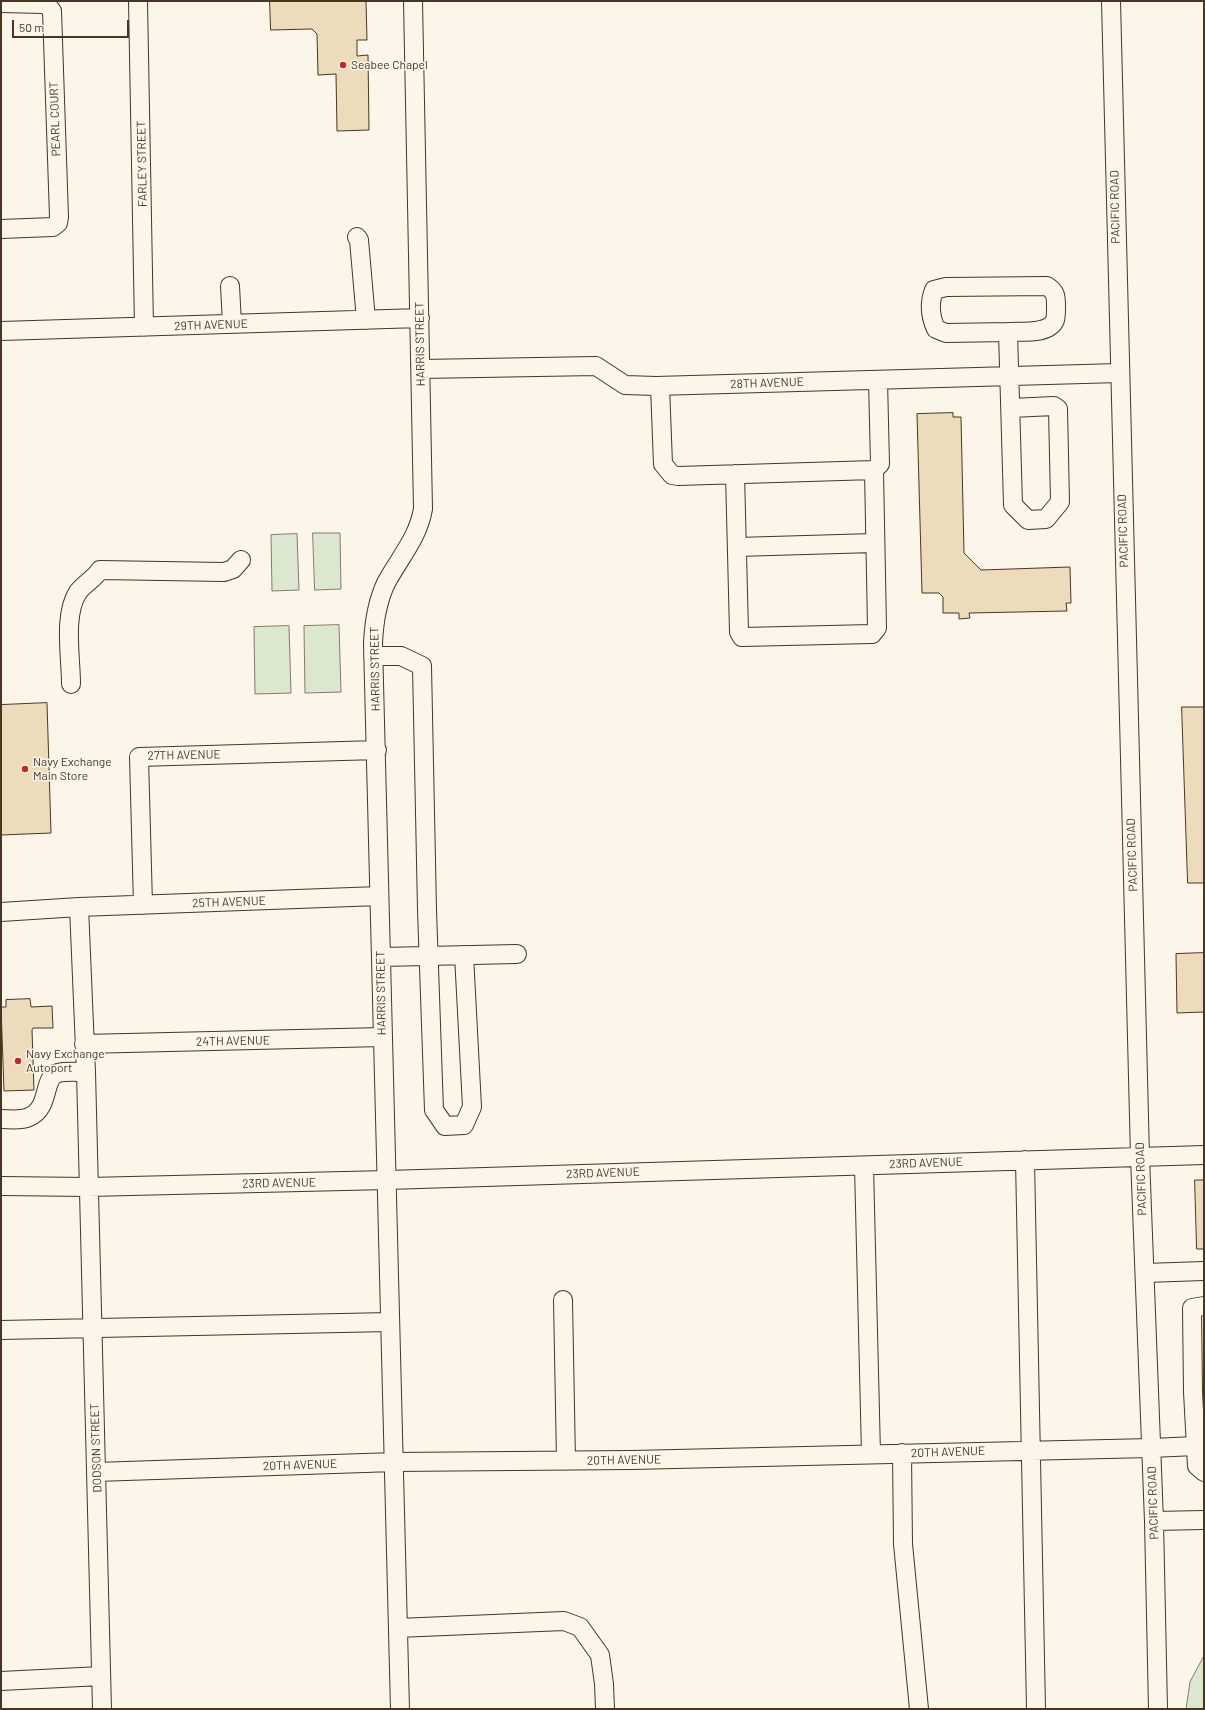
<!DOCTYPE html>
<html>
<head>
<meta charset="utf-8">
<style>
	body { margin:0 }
	#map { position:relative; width:1205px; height:1710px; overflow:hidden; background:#fbf6e9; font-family:Barlow,sans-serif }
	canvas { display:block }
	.frame { position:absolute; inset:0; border:2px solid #4a3520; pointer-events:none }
	.scale { position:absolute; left:12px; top:20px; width:117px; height:18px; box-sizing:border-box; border:2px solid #4a3520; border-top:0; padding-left:5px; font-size:12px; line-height:14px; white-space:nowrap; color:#4a3520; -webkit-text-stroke:3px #fbf6e9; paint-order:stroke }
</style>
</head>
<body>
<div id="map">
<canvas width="1205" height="1710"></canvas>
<div class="frame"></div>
<div class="scale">50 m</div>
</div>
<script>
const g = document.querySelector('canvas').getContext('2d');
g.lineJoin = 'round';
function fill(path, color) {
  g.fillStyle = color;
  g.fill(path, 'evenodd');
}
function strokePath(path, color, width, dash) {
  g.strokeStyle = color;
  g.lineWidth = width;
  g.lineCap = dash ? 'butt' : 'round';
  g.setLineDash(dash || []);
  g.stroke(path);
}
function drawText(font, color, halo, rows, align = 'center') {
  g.font = font + ' Barlow,sans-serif';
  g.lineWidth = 3;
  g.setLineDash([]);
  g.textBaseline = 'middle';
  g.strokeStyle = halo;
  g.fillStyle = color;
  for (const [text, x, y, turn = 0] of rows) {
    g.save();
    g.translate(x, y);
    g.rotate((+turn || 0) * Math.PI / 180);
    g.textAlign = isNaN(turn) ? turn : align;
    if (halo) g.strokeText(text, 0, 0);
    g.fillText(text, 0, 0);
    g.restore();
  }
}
const green = new Path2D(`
	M313 533H340L341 589 315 590Z
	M297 534 299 590 272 591 271 535Z
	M339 625 341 692 305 693 304 626Z
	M289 626 291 693 255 694 254 627Z
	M1204 1656V1709H1186L1190 1682Z`);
fill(green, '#dce7d0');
strokePath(green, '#887966', 1);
const building = new Path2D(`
	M270 1H366L367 40H357V56L368 55 369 130 337 131 336 74 318 75 317 34 312 29 271 30Z
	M953 413V417H961L964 553 981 570 1070 567 1071 603H1066L1067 611 969 613 970 618 959 619V613H943V597L939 593H922L917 414Z
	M47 703 51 833 1 835V705Z
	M1182 707H1204V883H1188Z
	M1204 953V1012L1177 1013 1176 954Z
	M30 999 31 1007 52 1006 53 1028H33L32 1030 34 1090 4 1091 1 1007H6V1000Z
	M1195 1180H1204V1249H1197Z`);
fill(building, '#ecdcbc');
strokePath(building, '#4a3520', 1);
const minor = new Path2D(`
	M138 1 144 327
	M1111 1 1140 1157 1154 1521 1158 1709
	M1 3 43 4 48 6 52 11 59 217 58 223 53 227 1 229
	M357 237 359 240 366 320
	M230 286 232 324
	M1 331 420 318
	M1008 332C1021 331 1049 335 1055 320 1056 317 1056 311 1056 307 1056 296 1056 292 1047 286L946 287 934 290C929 303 930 316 936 329L946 333 1008 332 1013 505 1028 520 1046 519 1060 502 1058 409 1054 406 1011 408
	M421 369 596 366 625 385 656 386 1119 373
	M660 386 663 464 672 475 678 476 874 470 880 464 878 380
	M735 474 739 632 742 637 872 634 877 628 874 470
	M737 547 874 543
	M373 656H401L422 666 427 910 434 1110 445 1126 464 1125 472 1107 464 955
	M71 684C71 657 63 615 78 592 84 584 94 579 100 570L224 572 233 569 241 560
	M143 905 139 757 377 750
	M79 907 86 1072 102 1709
	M1 912 79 907 379 896
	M381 957 517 954
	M84 1044 383 1037
	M1 1119C10 1119 20 1121 29 1117 51 1108 42 1077 58 1073 66 1071 77 1072 86 1072
	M1025 1160 1036 1709
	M864 1166 871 1454
	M1 1186 88 1187 387 1180 1204 1155
	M1145 1273 1204 1271
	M563 1300 566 1461
	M1204 1306 1192 1308 1193 1392 1197 1466 1204 1472
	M1 1330 390 1322
	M902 1453 903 1544 919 1709
	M96 1472 394 1462 632 1460 1151 1448 1196 1446
	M1154 1521 1204 1520
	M398 1628 564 1621 580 1627 600 1655 604 1684 605 1709
	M1 1681 101 1676
	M400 1709 373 643C374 622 377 602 386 583 400 557 418 538 423 509L413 1`);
strokePath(minor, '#4a3520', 20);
strokePath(minor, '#fbf6e9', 18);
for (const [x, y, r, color] of [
	[343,65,4,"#c62828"],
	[25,769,4,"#c62828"],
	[18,1061,4,"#c62828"]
]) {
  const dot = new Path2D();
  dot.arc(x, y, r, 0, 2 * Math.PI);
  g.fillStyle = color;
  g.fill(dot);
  strokePath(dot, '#fbf6e9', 1.5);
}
drawText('12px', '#4a3520', '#fbf6e9', [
	["Seabee Chapel",351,65],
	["Navy Exchange",33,762],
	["Main Store",33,776],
	["Navy Exchange",26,1054],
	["Autoport",26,1068]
], 'left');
drawText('12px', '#4a3520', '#fbf6e9', [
	["PEARL COURT",55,119,-92],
	["FARLEY STREET",142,164,-91],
	["PACIFIC ROAD",1115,207,-91],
	["29TH AVENUE",211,325,-2],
	["HARRIS STREET",420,344,-91],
	["28TH AVENUE",767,383,-2],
	["PACIFIC ROAD",1123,531,-92],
	["HARRIS STREET",375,669,-91],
	["27TH AVENUE",184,755,-1],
	["PACIFIC ROAD",1132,855,-92],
	["25TH AVENUE",229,902,-2],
	["HARRIS STREET",381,993,-91],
	["24TH AVENUE",233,1041,-1],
	["23RD AVENUE",926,1163,-2],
	["23RD AVENUE",603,1173,-2],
	["PACIFIC ROAD",1141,1179,-92],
	["23RD AVENUE",279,1183,-1],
	["DODSON STREET",96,1448,-92],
	["20TH AVENUE",948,1452,-2],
	["20TH AVENUE",624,1460,-1],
	["20TH AVENUE",300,1465,-2],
	["PACIFIC ROAD",1153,1503,-92]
]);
</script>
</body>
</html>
